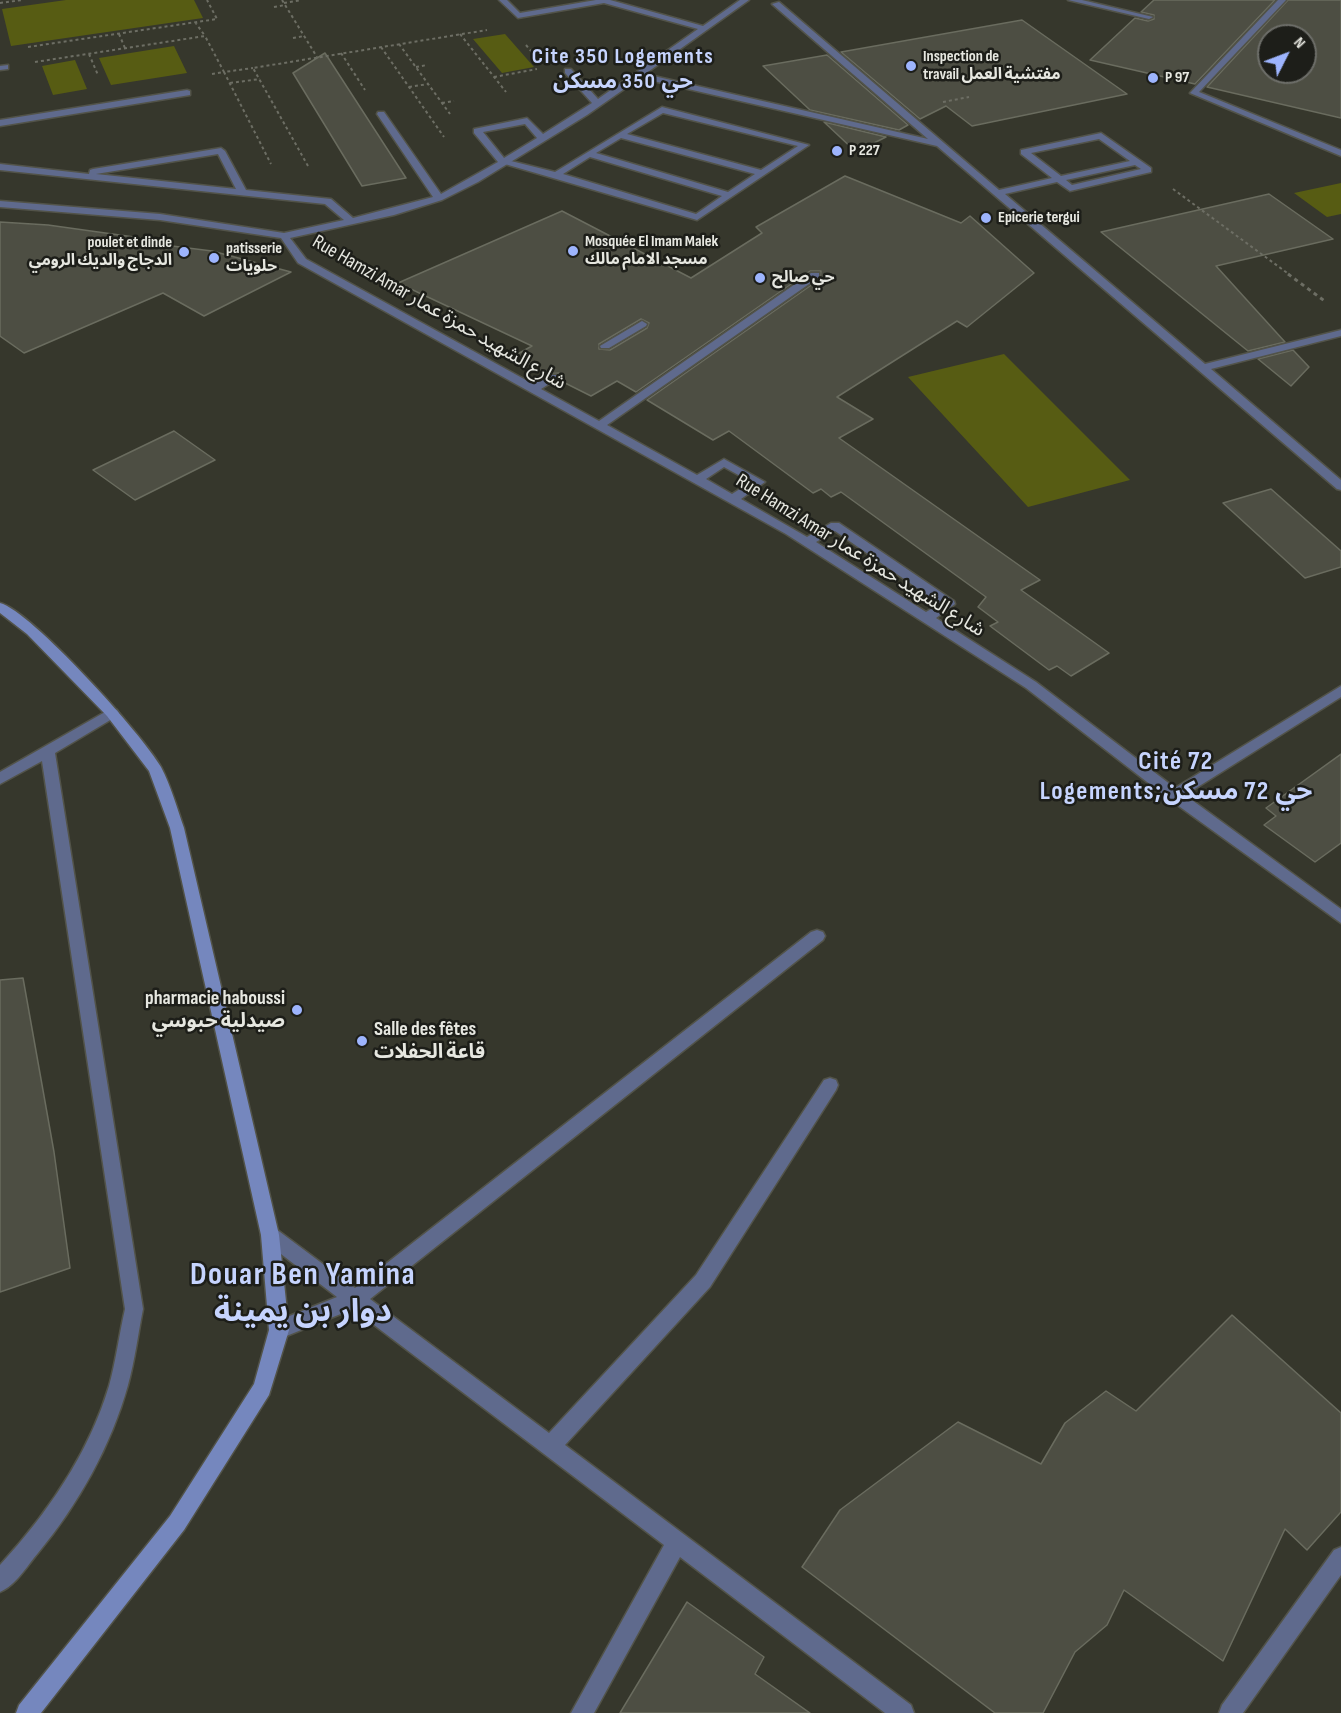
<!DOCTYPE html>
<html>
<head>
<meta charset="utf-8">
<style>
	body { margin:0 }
	#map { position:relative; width:1341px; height:1713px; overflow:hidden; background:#36372c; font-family:"Sofia Sans Condensed",sans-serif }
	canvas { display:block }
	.north { position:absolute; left:1257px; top:24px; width:60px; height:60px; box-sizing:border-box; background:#1d1e19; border:2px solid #6d6e69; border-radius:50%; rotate:48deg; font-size:16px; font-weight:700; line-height:24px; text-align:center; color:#e6e7e0 }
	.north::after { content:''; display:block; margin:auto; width:21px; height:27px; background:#9db4fd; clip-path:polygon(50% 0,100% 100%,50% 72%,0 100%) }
</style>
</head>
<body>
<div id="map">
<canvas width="1341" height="1713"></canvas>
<div class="north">N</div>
</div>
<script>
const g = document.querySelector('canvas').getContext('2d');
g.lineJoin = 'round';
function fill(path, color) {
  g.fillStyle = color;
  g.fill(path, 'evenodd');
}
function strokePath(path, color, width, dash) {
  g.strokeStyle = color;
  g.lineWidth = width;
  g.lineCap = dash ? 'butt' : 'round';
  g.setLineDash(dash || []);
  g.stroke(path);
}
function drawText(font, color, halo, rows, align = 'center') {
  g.font = font + ' "Sofia Sans Condensed","Noto Sans Arabic",sans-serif';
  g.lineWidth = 5;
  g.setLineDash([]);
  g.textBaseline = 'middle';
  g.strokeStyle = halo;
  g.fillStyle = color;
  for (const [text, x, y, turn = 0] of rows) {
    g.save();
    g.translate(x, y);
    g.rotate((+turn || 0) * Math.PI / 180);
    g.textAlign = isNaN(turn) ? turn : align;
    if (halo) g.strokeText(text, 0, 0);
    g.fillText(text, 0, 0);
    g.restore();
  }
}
fill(new Path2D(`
	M66 0H194L203 18 11 46 2 9Z
	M505 34 534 67 502 73 473 39Z
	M174 46 187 73 111 85 99 58Z
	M75 60 87 89 53 95 42 66Z
	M1341 183V214L1327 217 1294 193Z
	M1004 354 1130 480 1028 507 908 377Z`), '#575c13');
const building = new Path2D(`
	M1154 0H1275L1195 84 1090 60 1135 18 1148 21 1154 19V15L1141 12Z
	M1288 0H1341V118L1207 87ZM1269 36H1305V72H1269Z
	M1022 20 1127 94 972 126 946 106 920 119 841 52Z
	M325 53 406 178 362 186 293 73Z
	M827 55 908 125 899 130 810 110 763 66Z
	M824 122 886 137 856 152Z
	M845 176 961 223 970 216 1034 273 967 327 957 321 837 397 873 419 839 438 1040 580 1021 590 1109 653 1071 676 1057 666 1049 670 990 626 998 622 978 607 986 597 841 492 831 497 821 489 813 493 729 431 713 440 647 400 820 279 821 271H810L636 392 617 381 591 396 559 380V373L547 374 514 356 532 346 398 283 562 211 691 278 762 233 756 227ZM641 319 649 323 647 328 610 350 599 349V344Z
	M1269 194 1333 239 1216 266 1285 342 1248 351 1101 232Z
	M0 222 48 225 134 237 172 246 212 251 291 272 204 316 163 293 24 353 0 336Z
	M1293 350 1309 367 1291 386 1258 359Z
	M174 431 215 460 135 500 93 470Z
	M1271 489 1341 551V567L1305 578 1223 503Z
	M1341 754V843L1315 862 1264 825 1276 816 1266 808Z
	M23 978 54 1152 70 1268 0 1292V980Z
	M1232 1315 1341 1413V1512L1307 1550 1285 1529 1223 1661 1124 1590 1107 1625 1075 1652 1043 1713H995L802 1567 840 1510 958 1422 1041 1464 1065 1423 1106 1391 1136 1411Z
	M687 1602 764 1657 755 1674 810 1713H620Z`);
fill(building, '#4d4e43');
strokePath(building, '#6a6c5f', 1.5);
const lane = new Path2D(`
	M662 107 809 145 697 220 498 162 503 159 555 172ZM663 113 798 146 761 170 627 134ZM621 138 755 174 728 192 596 153ZM590 157 722 196 696 214 563 174Z`);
const street = new Path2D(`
	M499 0H507L520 13 596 0H610L703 26 740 0H749L645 74 928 139 772 4 779 2 999 190 1052 178 1021 154V150L1101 133 1151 168V172L1070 191 1057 182 1005 194 1205 364 1341 330V336L1211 369 1341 480V490L1337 489 937 146 640 78 587 115 478 182 442 200 394 215 290 238 306 259 533 384 549 375H557V379L541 389 599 421 811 273H819V277L607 425 697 475 724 459 765 482 741 499 807 537 831 523H839L954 601 955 604 936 618 1036 682 1175 788 1341 686V697L1185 795 1341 909V923L1169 799 1026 688 786 534 298 263 281 238 160 220 0 207V201L160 214 284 233 344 220 325 204 0 170V164L89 174 90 170 93 169 221 148 225 151 246 190 331 199 353 218 433 197 377 114 378 112H384L441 194 498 162 474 133V129L527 118 543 134 592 103 565 73V69H571L598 99 698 29 604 3 518 18ZM525 124 537 138 504 158 483 132ZM1099 139 1130 161 1061 176 1031 153ZM218 154 236 189 96 174ZM1135 165 1141 169 1072 185 1066 180ZM724 467 751 482 732 494 706 479ZM835 531 940 604 926 612 816 542Z
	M1068 0H1082L1153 17 1149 19Z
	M1278 0H1286L1199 92 1341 150V156L1190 93Z
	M8 65V69L0 70V66Z
	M187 90 190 91V95L0 126V120Z
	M642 321 647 324 646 326 609 348H601L600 346Z
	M112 708 117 710 119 713 117 716 55 753 143 1309C138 1334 135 1360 128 1385 111 1446 78 1505 38 1553 27 1566 16 1585 0 1592V1565C47 1514 89 1453 109 1386 116 1361 119 1335 125 1309L42 761 0 784V772Z
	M817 930 823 932 825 936 823 940 370 1299 549 1433 696 1275 824 1080 830 1078 836 1080 838 1085 836 1090 710 1287 565 1445 911 1705 914 1713H885L680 1557 594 1713H571L664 1545 353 1309 279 1339 272 1337 269 1330 272 1323 337 1297 264 1241 261 1235 264 1229 270 1227 276 1229 355 1288 811 932Z
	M1341 1547V1575L1243 1713H1219L1222 1705 1334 1550Z`);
const secondary = new Path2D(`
	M0 603C31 611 144 736 161 767 171 786 177 808 184 828L279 1235 289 1330 269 1395 184 1530 41 1713H16L19 1705 170 1516 254 1384 269 1330 261 1235 170 828 149 771 107 716 27 634 0 613Z`);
strokePath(lane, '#525349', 3);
strokePath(street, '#525349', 3);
strokePath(secondary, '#525349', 3);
strokePath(new Path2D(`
	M282 0 317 57
	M0 3 22 0
	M284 3 301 0
	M274 7 285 5
	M195 22 205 36
	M119 34 125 48
	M460 34 506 92
	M293 38 304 36
	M399 44 450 114
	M526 45 540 62
	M28 47 217 19 207 0
	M381 47 444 137
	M341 53 365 90
	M89 54 98 75
	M35 62 205 36 224 72 253 68
	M416 67 427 65
	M212 74 224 72 271 164
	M494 77 537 69
	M230 83 260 79
	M409 87 428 84
	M943 102 969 97
	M442 103 454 101
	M308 166 253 68 487 30
	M1173 189 1290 275`), '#6d6e64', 2, [3, 3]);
strokePath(new Path2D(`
	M1288 274 1326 302`), '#6d6e64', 3, [4, 4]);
fill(lane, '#5f6a8d');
fill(street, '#5f6a8d');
fill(secondary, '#7587be');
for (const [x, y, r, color] of [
	[911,66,6,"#9db4fd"],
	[1153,78,6,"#9db4fd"],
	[837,151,6,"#9db4fd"],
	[986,218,6,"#9db4fd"],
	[573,251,6,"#9db4fd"],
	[184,252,6,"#9db4fd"],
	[214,258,6,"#9db4fd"],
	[760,278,6,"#9db4fd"],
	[297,1010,6,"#9db4fd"],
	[362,1041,6,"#9db4fd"]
]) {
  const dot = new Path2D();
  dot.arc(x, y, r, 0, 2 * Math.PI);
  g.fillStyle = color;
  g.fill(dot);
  strokePath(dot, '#1d1e19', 2);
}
drawText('bold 16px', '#e6e7e0', '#1d1e19', [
	["Inspection de",923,57],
	["travail مفتشية العمل",923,75],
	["P 97",1165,78],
	["P 227",849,151],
	["Epicerie tergui",998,218],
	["Mosquée El Imam Malek",585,242],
	["مسجد الامام مالك",585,260],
	["poulet et dinde",172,243,"right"],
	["الدجاج والديك الرومي",172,261,"right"],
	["patisserie",226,249],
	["حلويات",226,267],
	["حي صالح",772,278]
], 'left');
drawText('20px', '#e6e7e0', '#1d1e19', [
	["Rue Hamzi Amar شارع الشهيد حمزة عمار",439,313,30],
	["Rue Hamzi Amar شارع الشهيد حمزة عمار",860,556,32]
]);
drawText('bold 20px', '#e6e7e0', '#1d1e19', [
	["pharmacie haboussi",285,999],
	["صيدلية حبوسي",285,1022],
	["Salle des fêtes",374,1030,"left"],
	["قاعة الحفلات",374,1053,"left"]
], 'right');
g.letterSpacing = '1.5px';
drawText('bold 22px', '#c6d4fe', '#1d1e19', [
	["Cite 350 Logements",623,57],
	["حي 350 مسكن",623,82]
]);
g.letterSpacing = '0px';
g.letterSpacing = '1.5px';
drawText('bold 26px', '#c6d4fe', '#1d1e19', [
	["Cité 72",1176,762],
	["Logements;حي 72 مسكن",1176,792]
]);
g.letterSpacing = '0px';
g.letterSpacing = '1.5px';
drawText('bold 32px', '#c6d4fe', '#1d1e19', [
	["Douar Ben Yamina",303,1276],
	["دوار بن يمينة",303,1313]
]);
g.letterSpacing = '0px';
</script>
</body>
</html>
